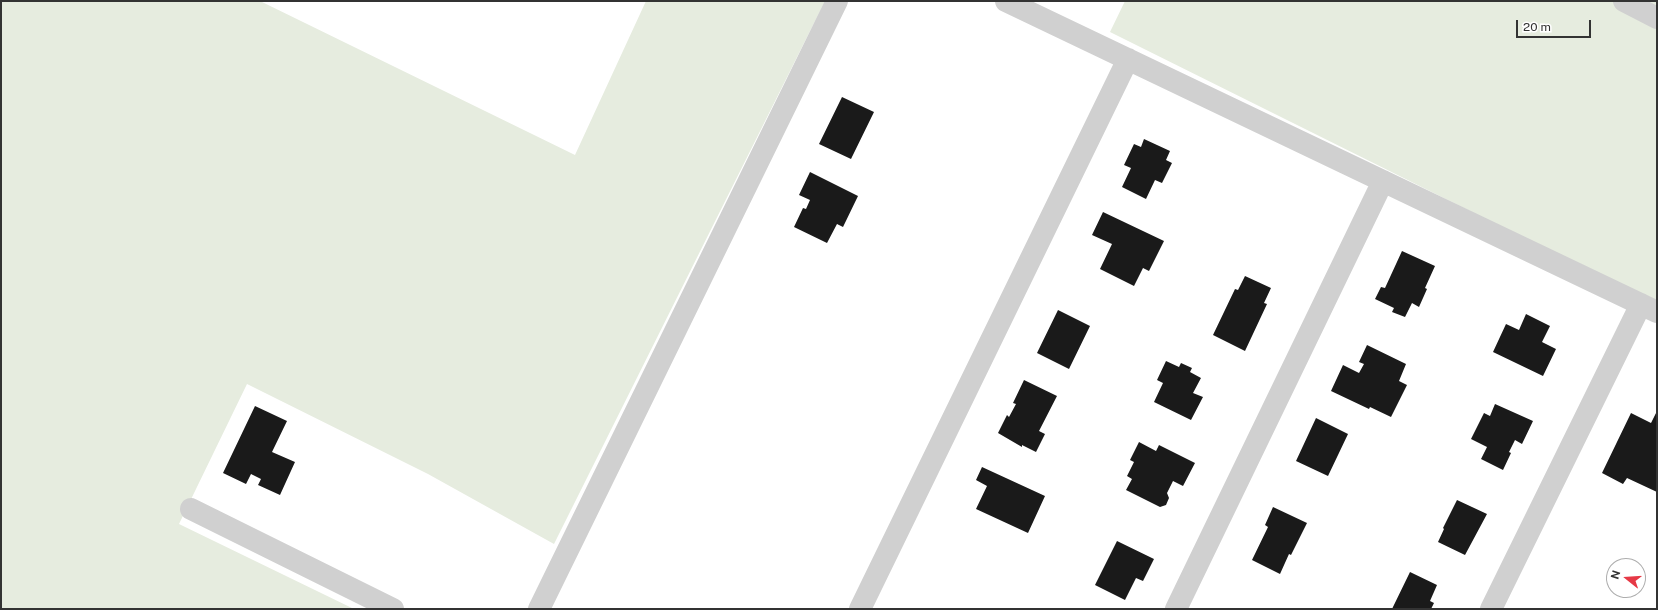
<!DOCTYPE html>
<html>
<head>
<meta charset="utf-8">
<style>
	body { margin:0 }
	#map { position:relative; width:1658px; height:610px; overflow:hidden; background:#fff; font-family:"Public Sans",sans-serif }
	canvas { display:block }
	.frame { position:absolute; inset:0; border:2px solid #333; pointer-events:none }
	.north { position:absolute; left:1606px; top:558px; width:40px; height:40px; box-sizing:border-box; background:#fff; border:1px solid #adadad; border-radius:50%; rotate:287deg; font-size:11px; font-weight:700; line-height:16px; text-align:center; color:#333 }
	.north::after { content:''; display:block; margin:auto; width:14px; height:18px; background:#e63946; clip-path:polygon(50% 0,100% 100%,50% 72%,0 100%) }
	.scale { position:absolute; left:1516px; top:20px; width:75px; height:18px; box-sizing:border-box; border:2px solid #333; border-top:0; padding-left:5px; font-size:12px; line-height:14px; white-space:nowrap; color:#333; -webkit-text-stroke:3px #fff; paint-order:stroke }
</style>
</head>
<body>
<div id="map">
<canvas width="1658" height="610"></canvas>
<div class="frame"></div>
<div class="north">N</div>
<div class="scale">20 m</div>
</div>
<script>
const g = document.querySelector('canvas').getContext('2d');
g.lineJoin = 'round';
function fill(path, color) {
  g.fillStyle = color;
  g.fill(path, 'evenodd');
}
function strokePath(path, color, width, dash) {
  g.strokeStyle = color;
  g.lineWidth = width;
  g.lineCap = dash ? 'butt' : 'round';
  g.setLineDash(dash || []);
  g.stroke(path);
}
fill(new Path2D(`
	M1 1H260L575 155 646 1H825L554 544 428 474 247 384 179 524 354 609H1Z
	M1125 1H1657V304L1110 32Z`), '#e6ecdf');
fill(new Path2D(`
	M842 97 874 112 851 159 819 144Z
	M1144 139 1170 151 1166 160 1172 163 1162 183 1155 180 1146 199 1122 187 1131 168 1124 165 1134 144 1141 147Z
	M810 172 858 196 843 227 837 224 827 243 794 227 803 208 806 209 810 200 799 195Z
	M1103 212 1164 241 1149 271 1143 268 1134 286 1100 269 1112 244 1092 235Z
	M1402 251 1435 266 1425 288 1427 289 1419 307 1412 303 1405 317 1392 312 1394 308 1375 299 1381 287 1385 288Z
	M1245 276 1271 288 1264 303 1267 304 1245 351 1213 335 1235 289 1238 290Z
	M1058 310 1090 326 1069 369 1037 353Z
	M1526 314 1550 326 1542 342 1556 349 1543 376 1493 352 1506 324 1519 330Z
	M1367 345 1406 364 1399 381 1407 385 1391 417 1370 407 1369 409 1331 391 1343 365 1359 373 1364 364 1359 362Z
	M1166 361 1179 367 1181 363 1192 368 1190 372 1201 378 1193 393 1203 397 1191 420 1154 402 1163 383 1157 380Z
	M1024 380 1057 396 1039 431 1045 434 1036 452 1022 445V447L998 433 1007 415 1009 417 1016 404 1013 403Z
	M1495 404 1533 421 1522 444 1515 440 1509 452 1511 453 1503 470 1481 459 1487 447 1471 439 1484 413 1490 416Z
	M255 406 287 421 272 452 295 462 280 495 258 485 261 479 251 474 246 484 223 473Z
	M1657 411V492L1627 478 1623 484 1602 473 1631 413 1651 423Z
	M1316 418 1348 434 1328 476 1296 461Z
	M1139 442 1156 451 1159 445 1195 463 1183 486 1173 481 1167 493 1169 498 1166 505 1160 507 1126 490 1132 479 1127 476 1134 462 1130 460Z
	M982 467 1045 496 1028 533 976 509 987 486 976 480Z
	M1457 500 1487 514 1465 555 1438 542 1444 529 1443 528Z
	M1273 507 1307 523 1291 555 1289 554 1280 574 1252 560 1268 527 1265 525Z
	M1117 541 1154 559 1143 581 1136 578 1125 600 1095 585Z
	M1410 572 1437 585 1430 601 1434 603 1431 609H1392Z`), '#1a1a1a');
strokePath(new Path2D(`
	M1006 1 1657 312
	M1624 1 1657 18
	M191 509 393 609
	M539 609 837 1
	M860 609 1128 59
	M1176 609 1383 181
	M1491 609 1641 304`), '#d0d0d0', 22);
</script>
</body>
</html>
